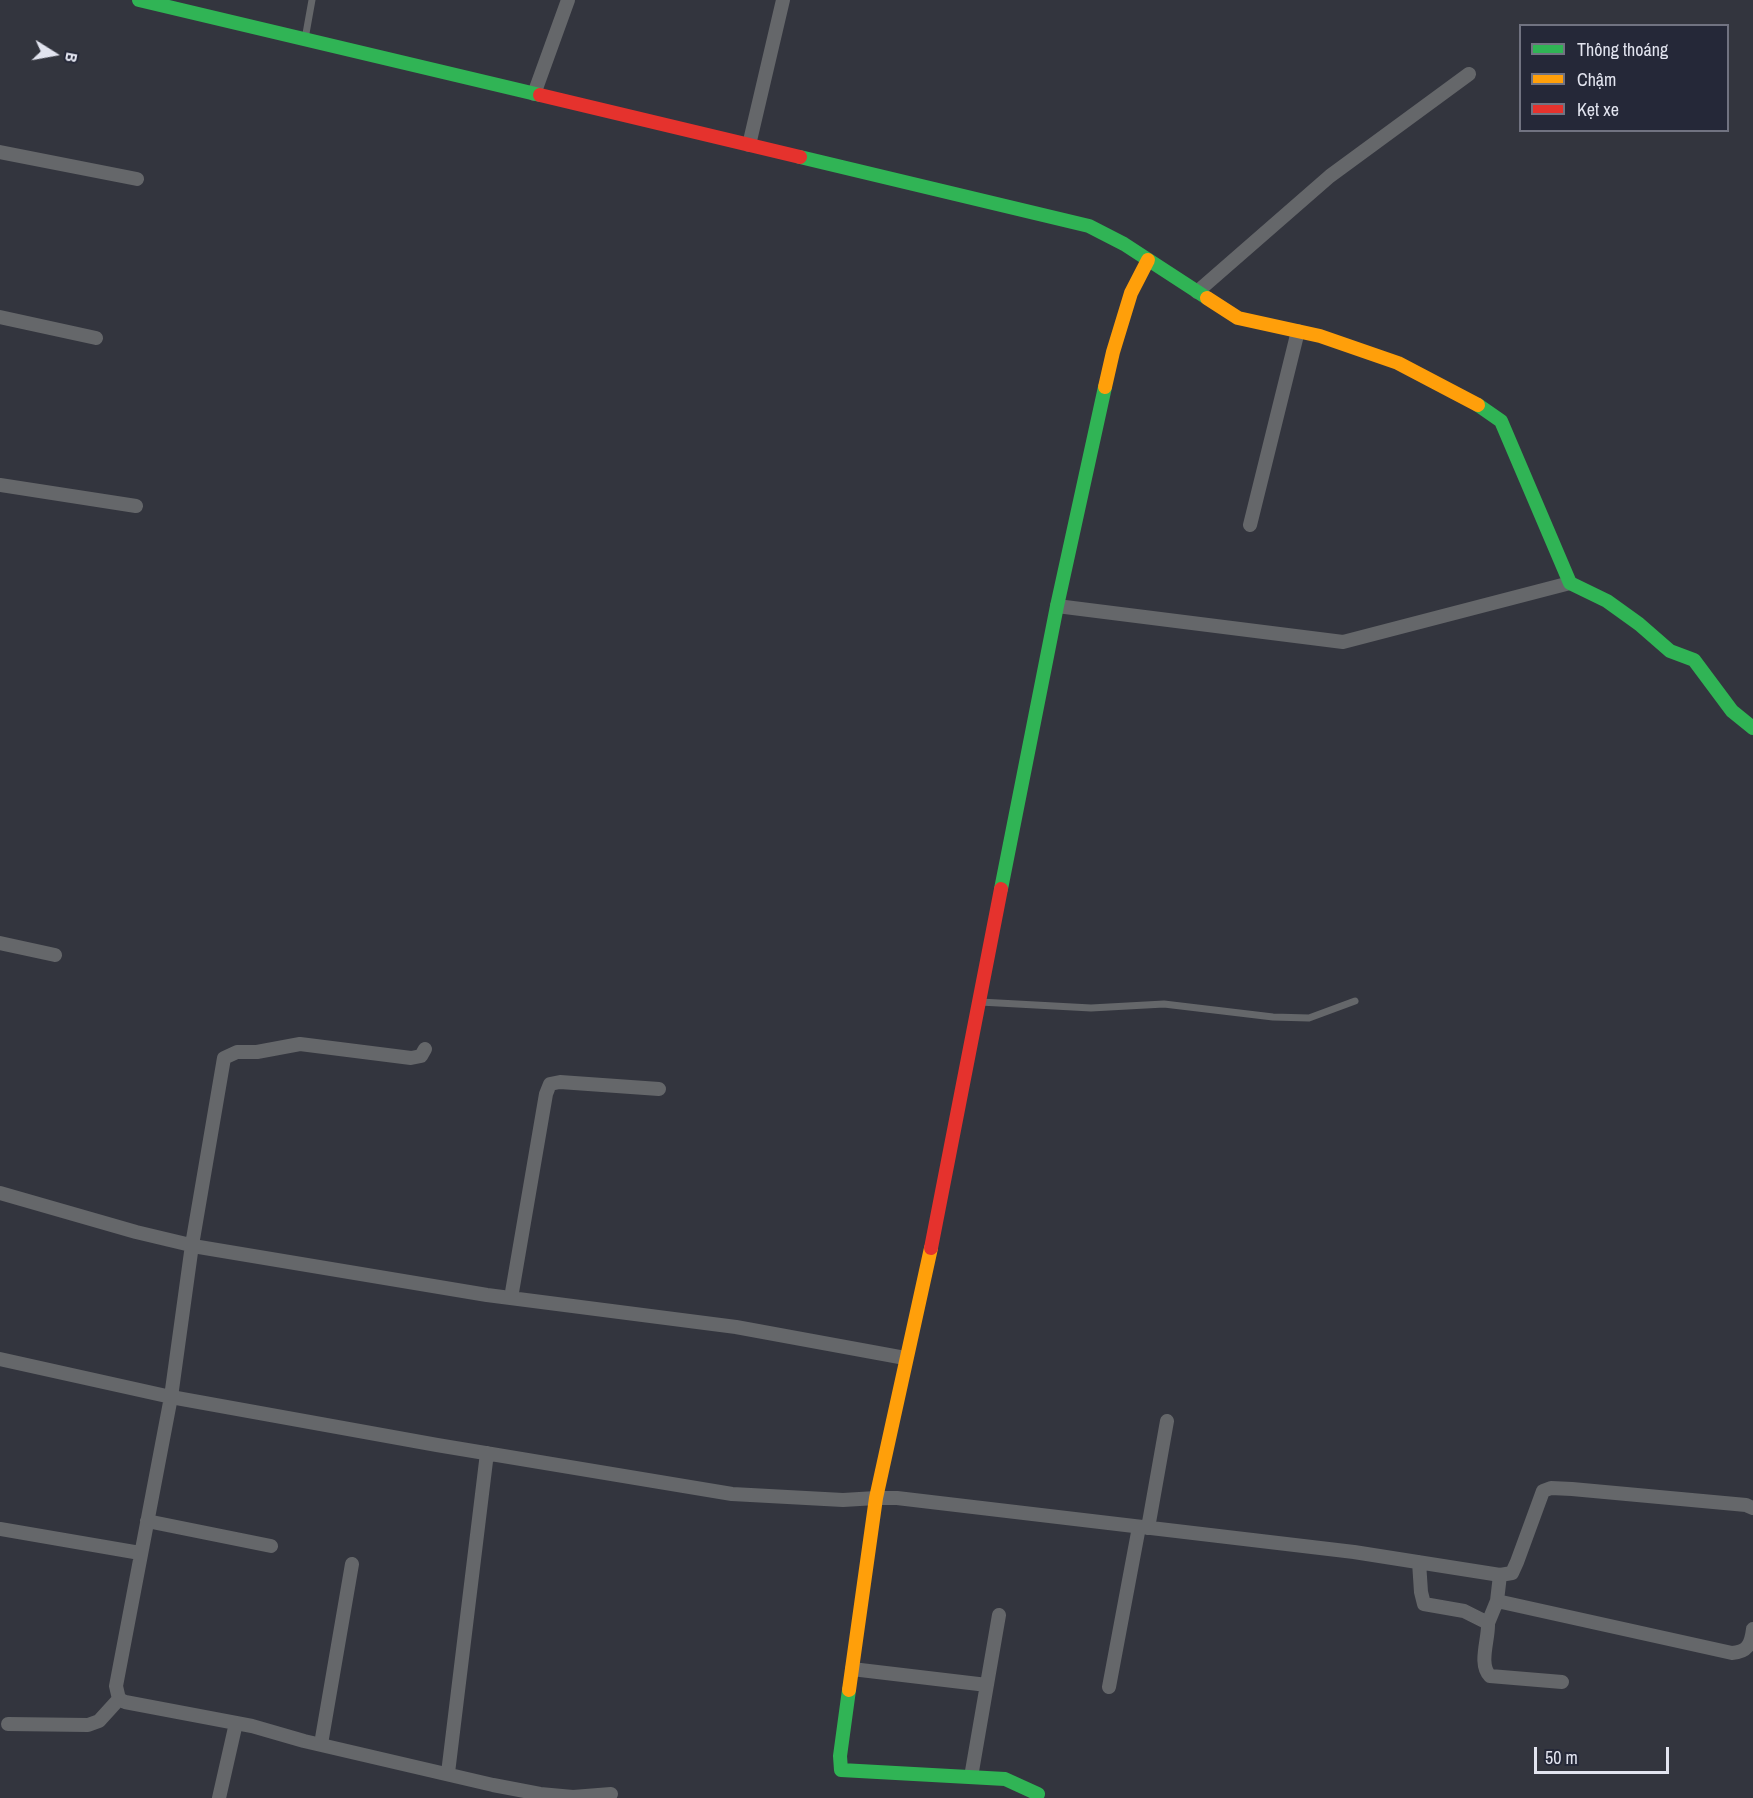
<!DOCTYPE html>
<html>
<head>
<meta charset="utf-8">
<style>
	body { margin:0 }
	#map { position:relative; width:1753px; height:1798px; overflow:hidden; background:#33353e; font-family:"Archivo Narrow",sans-serif }
	canvas { display:block }
	.legend { position:absolute; left:1519px; top:24px; width:210px; height:108px; box-sizing:border-box; background:#252838; border:2px solid #717381; margin:0; padding:8px 10px; list-style:none; font-size:18px; color:#e2e4ef }
	.legend li { display:flex; align-items:center; gap:12px; height:30px }
	.legend b { width:30px; border:2px solid #717381 }
	.north { position:absolute; left:24px; top:24px; width:60px; height:60px; -webkit-text-stroke:4px #252838; paint-order:stroke; rotate:101deg; font-size:16px; font-weight:700; line-height:24px; text-align:center; color:#e2e4ef }
	.north::after { content:''; display:block; margin:auto; width:21px; height:27px; background:#e2e4ef; clip-path:polygon(50% 0,100% 100%,50% 72%,0 100%) }
	.scale { position:absolute; left:1534px; top:1747px; width:135px; height:27px; box-sizing:border-box; border:3px solid #e2e4ef; border-top:0; padding-left:8px; font-size:18px; line-height:21px; white-space:nowrap; color:#e2e4ef; -webkit-text-stroke:4px #252838; paint-order:stroke }
</style>
</head>
<body>
<div id="map">
<canvas width="1753" height="1798"></canvas>
<ul class="legend">
<li><b style="height:8px;background:#30b455"></b>Thông thoáng</li>
<li><b style="height:8px;background:#ff9f0a"></b>Chậm</li>
<li><b style="height:8px;background:#e5322d"></b>Kẹt xe</li>
</ul>
<div class="north">B</div>
<div class="scale">50 m</div>
</div>
<script>
const g = document.querySelector('canvas').getContext('2d');
g.lineJoin = 'round';
function strokePath(path, color, width, dash) {
  g.strokeStyle = color;
  g.lineWidth = width;
  g.lineCap = dash ? 'butt' : 'round';
  g.setLineDash(dash || []);
  g.stroke(path);
}
strokePath(new Path2D(`
	M305 39 312 0
	M980 1002 1091 1008 1164 1004 1273 1017 1309 1018 1355 1001`), '#65676a', 7);
strokePath(new Path2D(`
	M534 94 568 0
	M749 145 783 0
	M0 152 137 179
	M1197 292 1330 176 1469 74
	M0 317 96 338
	M0 485 136 506
	M1250 525 1298 331
	M1057 606 1343 642 1570 583
	M0 943 55 955
	M425 1049 421 1056 411 1058 300 1044 257 1052H237L224 1058 192 1245 171 1397 116 1686 119 1699 125 1702 252 1726 304 1741 493 1785 540 1794 573 1797 611 1794
	M0 1193 136 1232 199 1247 487 1295 736 1327 905 1358
	M511 1298 546 1094 550 1084 560 1082 659 1089
	M0 1359 171 1397 437 1445 732 1494 843 1500 876 1498H897L1354 1552 1500 1575
	M147 1521 271 1546
	M1148 1528 1167 1421
	M0 1529 140 1553
	M1419 1562 1421 1592 1424 1604 1464 1611 1488 1623C1489 1639 1478 1664 1490 1676L1562 1682
	M1497 1601 1732 1653C1747 1652 1751 1645 1753 1629
	M1488 1623 1497 1601 1500 1575 1512 1573 1517 1562 1543 1491 1551 1488 1572 1489 1746 1505 1753 1508
	M852 1669 987 1685
	M1109 1687 1139 1527
	M8 1724 88 1725 99 1721 119 1699
	M321 1744 352 1564
	M448 1773 487 1453
	M971 1777 999 1615
	M219 1798 236 1723`), '#65676a', 14);
strokePath(new Path2D(`
	M139 0 540 95
	M800 157 1089 226 1124 244 1207 298
	M1478 405 1501 421 1570 583 1607 601 1639 624 1670 651 1694 660 1732 711 1753 728
	M1001 889 1057 606 1105 387
	M849 1690 840 1756 841 1770 1005 1779 1038 1794`), '#30b455', 14);
strokePath(new Path2D(`
	M1207 298 1238 318 1320 336 1398 363 1478 405
	M1105 387 1113 352 1131 293 1148 260
	M849 1690 876 1498 931 1248`), '#ff9f0a', 14);
strokePath(new Path2D(`
	M540 95 800 157
	M931 1248 1001 889`), '#e5322d', 14);
</script>
</body>
</html>
